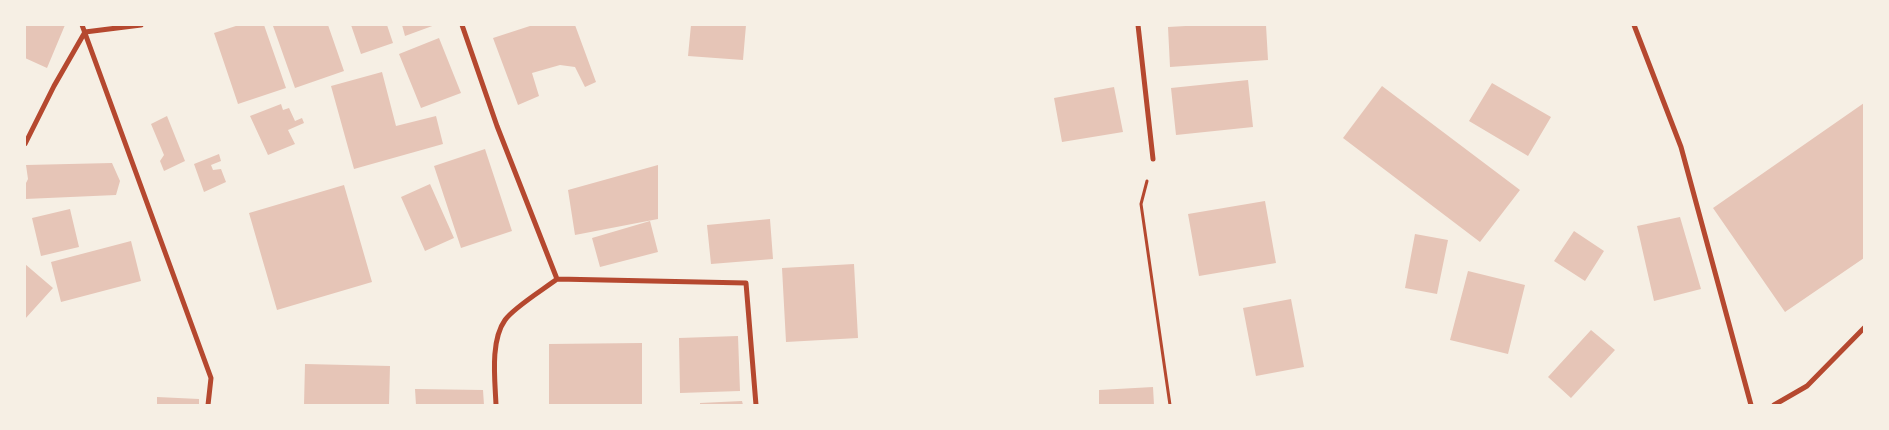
<!DOCTYPE html>
<html>
<head>
<meta charset="utf-8">
<style>
	body { margin:0 }
	#map { position:relative; width:1889px; height:430px; overflow:hidden; background:#f6efe4; font-family:Arial,sans-serif }
	canvas { display:block }
	.frame { position:absolute; inset:0; border:26px solid #f6efe4; pointer-events:none }
</style>
</head>
<body>
<div id="map">
<canvas width="1889" height="430"></canvas>
<div class="frame"></div>
</div>
<script>
const g = document.querySelector('canvas').getContext('2d');
g.lineJoin = 'round';
function fill(path, color) {
  g.fillStyle = color;
  g.fill(path, 'evenodd');
}
function strokePath(path, color, width, dash) {
  g.strokeStyle = color;
  g.lineWidth = width;
  g.lineCap = dash ? 'butt' : 'round';
  g.setLineDash(dash || []);
  g.stroke(path);
}
fill(new Path2D(`
	M25 25H65L47 68 25 58Z
	M239 25H264L286 88 238 104 214 33Z
	M328 25 344 71 295 88 273 26Z
	M351 25H387L393 43 361 54Z
	M402 25H435L405 36Z
	M533 25H575L596 82 585 87 575 67 560 65 532 73 539 96 518 105 493 38Z
	M691 25H746L743 60 688 56Z
	M1203 25H1266L1268 60 1170 67 1168 27Z
	M439 38 461 93 421 108 399 54Z
	M382 72 396 126 436 116 443 144 354 169 331 86Z
	M1248 80 1253 127 1176 135 1171 88Z
	M1492 83 1551 117 1528 156 1469 121Z
	M1382 86 1520 190 1480 242 1343 138Z
	M1114 87 1123 132 1062 142 1054 98Z
	M1864 103V258L1785 312 1713 208Z
	M281 104 283 110 289 108 295 121 302 118 304 123 288 130 295 144 268 155 250 116Z
	M167 116 185 161 164 171 160 161 164 155 151 124Z
	M485 149 512 231 461 248 434 166Z
	M219 154 221 161 211 165 213 170 221 169 226 182 204 192 194 164Z
	M112 163 120 181 116 195 25 199V185L28 179 26 165Z
	M658 165V219L575 235 568 190Z
	M430 184 454 238 425 251 401 197Z
	M344 185 372 282 277 310 249 213Z
	M1265 201 1276 263 1199 276 1188 214Z
	M70 209 79 247 41 256 32 218Z
	M1680 217 1701 289 1654 301 1637 226Z
	M770 219 773 259 711 264 707 225Z
	M650 221 658 252 600 267 592 238Z
	M1574 231 1604 251 1585 281 1554 261Z
	M1415 234 1448 240 1437 294 1405 288Z
	M131 241 141 281 61 302 51 262Z
	M25 264 53 288 25 319Z
	M854 264 858 338 786 342 782 268Z
	M1468 271 1525 285 1508 354 1450 340Z
	M1291 299 1304 367 1256 376 1243 308Z
	M1591 330 1615 350 1571 398 1548 377Z
	M738 336 740 391 680 393 679 338Z
	M642 343V405H549V344Z
	M305 364 390 366 389 405H304Z
	M1153 387 1154 405H1099V390Z
	M415 389 483 390 484 405H416Z
	M157 397 199 399V405H157Z
	M742 401 743 405H700V403Z`), '#e6c5b7');
strokePath(new Path2D(`
	M1147 181 1141 204 1170 405`), '#b5482f', 3);
strokePath(new Path2D(`
	M82 25 211 378 208 405
	M462 25 497 126 557 279 746 283 756 405
	M1138 25 1153 159
	M1634 25 1681 147 1751 405
	M25 144 54 86 85 32 141 25
	M496 405C495 380 490 341 505 320 513 308 544 289 557 279
	M1774 405 1807 386 1864 328`), '#b5482f', 5);
</script>
</body>
</html>
